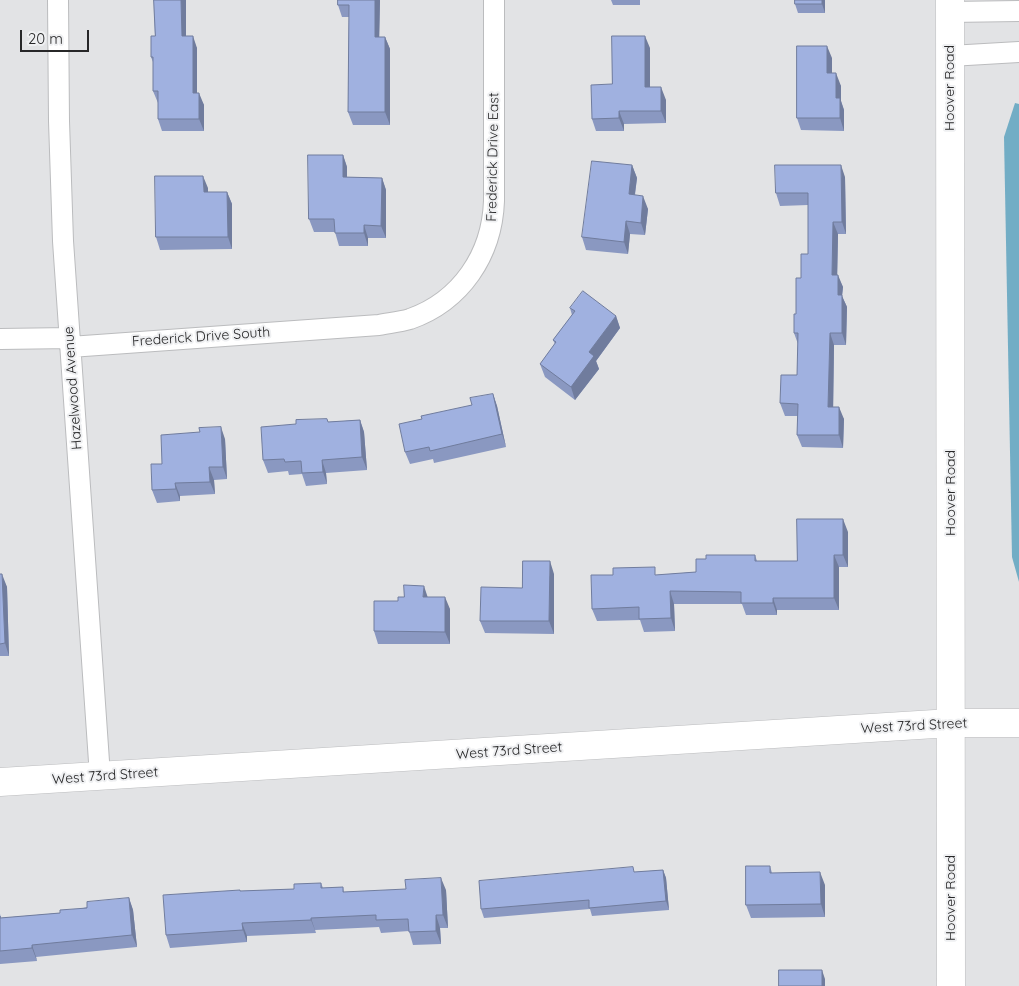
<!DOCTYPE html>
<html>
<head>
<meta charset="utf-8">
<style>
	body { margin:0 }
	#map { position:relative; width:1019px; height:986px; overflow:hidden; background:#e2e3e5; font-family:Quicksand,sans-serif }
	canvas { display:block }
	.scale { position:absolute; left:20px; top:30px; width:69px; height:22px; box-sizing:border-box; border:2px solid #272728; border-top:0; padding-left:6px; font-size:15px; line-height:18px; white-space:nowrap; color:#272728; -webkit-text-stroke:4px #eff0f2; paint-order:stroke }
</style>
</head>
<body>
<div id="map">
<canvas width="1019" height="986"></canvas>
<div class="scale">20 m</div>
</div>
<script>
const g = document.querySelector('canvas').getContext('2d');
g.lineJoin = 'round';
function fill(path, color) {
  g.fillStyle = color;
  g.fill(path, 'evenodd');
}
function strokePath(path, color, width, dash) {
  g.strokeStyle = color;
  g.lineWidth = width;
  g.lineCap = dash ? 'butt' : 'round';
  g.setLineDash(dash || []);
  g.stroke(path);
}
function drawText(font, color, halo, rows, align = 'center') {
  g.font = font + ' Quicksand,sans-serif';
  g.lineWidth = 4;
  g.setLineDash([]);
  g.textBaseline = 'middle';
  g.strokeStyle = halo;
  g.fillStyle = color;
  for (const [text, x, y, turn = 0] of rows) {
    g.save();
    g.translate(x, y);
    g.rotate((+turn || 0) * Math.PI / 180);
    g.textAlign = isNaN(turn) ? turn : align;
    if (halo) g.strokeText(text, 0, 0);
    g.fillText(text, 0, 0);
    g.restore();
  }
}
fill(new Path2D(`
	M1015 103 1019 104V582L1012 557 1004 137Z`), '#72adc5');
const street = new Path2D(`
	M58 0 59 121 63 241 100 776
	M950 12 1019 11
	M950 56 1019 52
	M0 339 70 338
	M70 347 379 325C389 323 400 322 410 319 461 301 492 255 494 201V0`);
const secondary = new Path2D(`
	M950 0 951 986
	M0 782 951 723H1019`);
strokePath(street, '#bbbcbe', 22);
strokePath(secondary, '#bbbcbe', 29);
strokePath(street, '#fff', 20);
strokePath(secondary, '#fff', 28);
fill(new Path2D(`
	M154 0H186V36L197 48V93L204 105V131H162L158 119V103L153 91V62L151 57 155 36Z
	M338 0H380L379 37H385L390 49V125H353L348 112 349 17H342L338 5Z
	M611 0H640V5H613Z
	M825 0V13H798L795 4Z
	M650 48V87L666 100V123L624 124V131H596L592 119 612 84Z
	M832 58V73L841 86V101L844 110V131L801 130 797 118Z
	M343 155 347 167V177L382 178 386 190V238H368V246H339L335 232H314L309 219Z
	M632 165 637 178 635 195 648 209 645 235 630 234 628 254 586 250 582 237Z
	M845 177 846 234H838L837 275 843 287 842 296 847 307 846 345H834L833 407 844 419 843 448 802 447 797 435 798 416H785L780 403 797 375 798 344 794 333 801 278 808 254V205L780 206 776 193Z
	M208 188V192H227L232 204V249L160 250 156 237Z
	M570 308 616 316 620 328 596 361 599 369 575 400 545 377 540 364 555 344 553 340 572 315Z
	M493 394 497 406 506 447 434 463 433 459 410 464 405 452 422 419 472 405Z
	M360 420 364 432 367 470 326 473 327 484 306 486 302 474 289 475 288 471 268 473 263 460 328 422Z
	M225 439 227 479 214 480 215 494 180 496V501L157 503 152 490 162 464Z
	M848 532V567H839V610H777V615H746L742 604H674L675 631 644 632 640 620 597 621 592 609 613 575H657L696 572 706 559 755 555 757 561H797Z
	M0 574 7 587 9 656H0Z
	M554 574V634L485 633 480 621 522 588Z
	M428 597 450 609V644H378L374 631 398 601Z
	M770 866 772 873 825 885V917L751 918 746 905Z
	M663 870 666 878 669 910 592 916 590 909 484 918 481 909 635 872Z
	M321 883 323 888 343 887 344 892 446 890 448 928H440L441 944 413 945 409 931 381 933 379 927 315 930 316 933 247 936V942L170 948 166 935 240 891 294 889Z
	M129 898 133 910 137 947 36 957 37 961 0 964V914L1 918 60 913Z`), '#8a98c1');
fill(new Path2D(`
	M181 0H186V48L182 36Z
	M375 0H380L379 49 375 37Z
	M822 0H825V13L822 4Z
	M193 36 197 48V105L193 93Z
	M645 36 650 48V100L645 87Z
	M385 37 390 49V125L385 112Z
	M827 46 832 58V86L827 73Z
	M836 73 841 86V101L844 110V131L840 118 836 98Z
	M661 87 666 100V123L661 111Z
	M199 93 204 105V131L199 119Z
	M619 111 624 124V131L619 118Z
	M343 155 347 167V189L343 177Z
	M632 165 637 178 633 207 629 194Z
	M841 165 845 177 846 234 842 222Z
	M203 176 208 188V204L204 192Z
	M382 178 386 190V238L381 226Z
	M227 192 232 204V249L228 237Z
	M643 196 648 209 645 235 641 223Z
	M626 221 630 234 628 254 624 242Z
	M833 222 838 234 837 287 832 275Z
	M364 225 368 238V246L364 233Z
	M838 275 843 287 842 296 847 307 846 345 842 333 838 295Z
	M616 316 620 328 596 361 599 369 575 400 571 387 589 352Z
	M830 333 834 345 833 419 828 407Z
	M493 394 497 406 506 447 502 434Z
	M839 407 844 419 843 448 839 435Z
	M360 420 364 432 367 470 362 457Z
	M221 427 225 439 227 479 223 467Z
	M322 460 326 473 327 484 323 472Z
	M209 467 214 480 215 494 210 482Z
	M175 483 180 496V501L176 489Z
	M843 519 848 532V567L843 555Z
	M834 555 839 567V610L834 598Z
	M550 561 554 574V634L549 621Z
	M2 574 7 587 9 656 5 643Z
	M424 586 428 598 423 597Z
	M670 591 674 604 675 631 671 618Z
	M445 597 450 609V644L445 632Z
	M773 598 777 610V615L773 603Z
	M663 870 666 878 669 910 666 901Z
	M820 872 825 885V917L821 904Z
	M441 878 446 890 448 928 443 915Z
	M129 898 133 910 137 947 132 935Z
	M436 915 440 928 441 944 436 931Z
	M311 918 316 933 311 920Z
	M242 923 247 936V942L243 930Z
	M32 945 36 957 37 961 32 948Z
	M822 970 825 979V986H822Z`), '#707c9d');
const building = new Path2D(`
	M154 0H181L182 36H193V93H199V119H158V91H153V57H151V36H155Z
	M338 0H375V37H385V112H348L349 5H338Z
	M795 0H822V4H795Z
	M612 36H645V87H661V111H619V118L592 119 591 85 612 84Z
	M797 46H827V73H836V98H840V118H797Z
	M308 155H343V177L382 178 381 226 364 225V233H335L334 219H309Z
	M592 161 632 165 629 194 643 196 641 223 626 221 624 242 582 237Z
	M775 165H841L842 222H833L832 275H838V295H842V333H830L828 407H839V435H797L798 404 780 403 781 375H797L798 333H794V314H796V278H801V254H808V193H776Z
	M155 176H203L204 192H227L228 237H156Z
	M583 291 616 316 589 352 594 356 571 387 540 364 556 342 553 340 575 311 570 308Z
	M493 394 502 434 430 451 429 447 405 452 399 424 422 419 421 416 472 405 470 398Z
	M327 419 328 422 360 420 362 457 322 460 323 472 302 473 301 461 285 462 284 459 263 460 261 427 296 424V420Z
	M221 427 223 467H209L210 482 175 483 176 489 152 490 151 464H162L161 435 200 432 199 428Z
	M797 519H843V555H834V598H773V603H741V592L670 591 671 618 639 619V607L592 609 591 575H613V568L655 567V575L696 572V559H706V555H755V561H797Z
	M523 561H550L549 621H480L481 587 522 588Z
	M0 574H2L5 643 0 644Z
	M404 585 424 586 423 597H445V632L374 631V601H398V597H404Z
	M746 866H770V873L820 872 821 904 746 905Z
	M633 867 634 872 663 870 666 901 589 908V900L481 909 479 881Z
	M441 878 443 915H436V931L409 932 408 919 376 920V915L311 918V920L242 923 243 930 166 935 163 895 240 890V891L294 889V884L321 883V888L343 887V892L406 889 405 880Z
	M129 898 132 935 32 945V948L0 951V916V918L60 913V910L87 908V902Z
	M779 970H822V986H779Z`);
fill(building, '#a0b1e0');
strokePath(building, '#707c9d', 1);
drawText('14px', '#272728', '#eff0f2', [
	["Hoover Road",950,88,-90],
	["Frederick Drive East",493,157,-89],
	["Frederick Drive South",201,337,-4],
	["Hazelwood Avenue",73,388,-94],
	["Hoover Road",951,493,-90],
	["West 73rd Street",914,726,-3],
	["West 73rd Street",509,751,-4],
	["West 73rd Street",105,776,-4],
	["Hoover Road",951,898,-90]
]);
</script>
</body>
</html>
